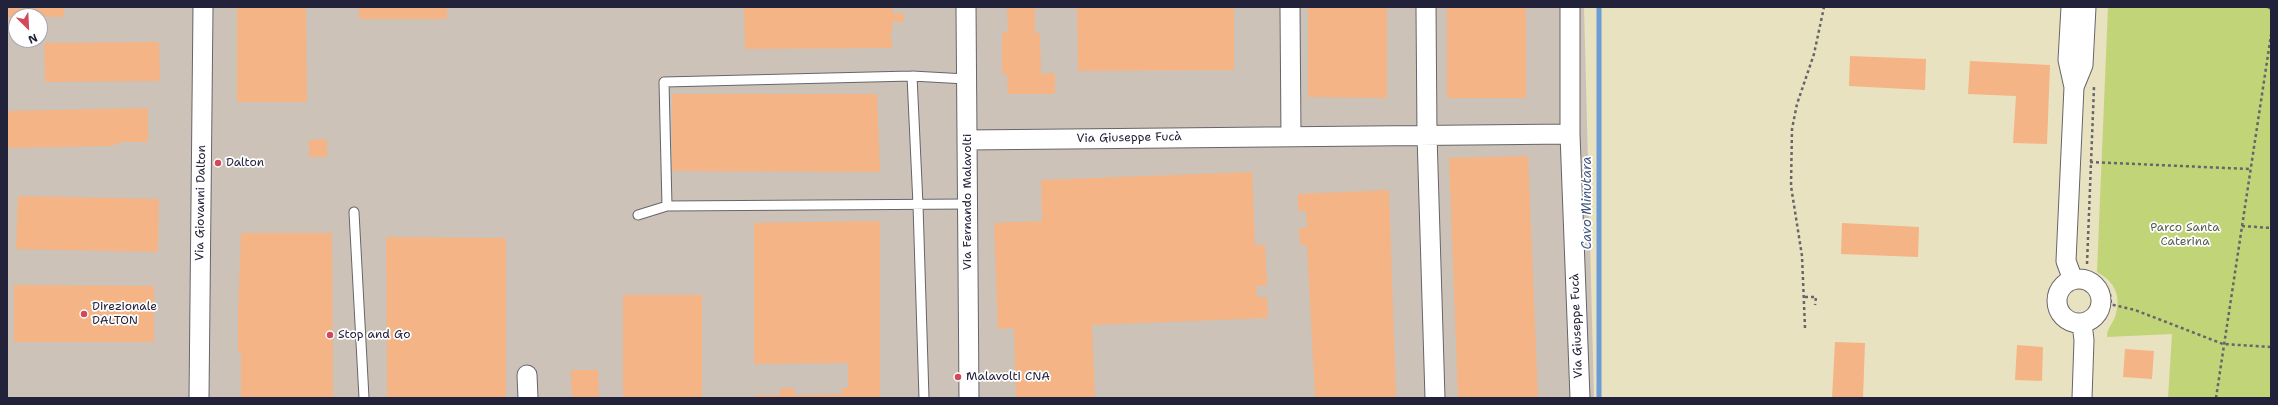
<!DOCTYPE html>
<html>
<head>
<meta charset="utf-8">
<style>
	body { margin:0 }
	#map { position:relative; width:2278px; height:405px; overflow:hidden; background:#e8e2c0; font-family:"Shantell Sans",sans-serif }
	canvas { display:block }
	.frame { position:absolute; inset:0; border:8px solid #22223b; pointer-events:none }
	.north { position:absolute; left:8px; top:8px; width:40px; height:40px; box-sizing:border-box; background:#fff; border:1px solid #a7a7b1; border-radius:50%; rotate:156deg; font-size:11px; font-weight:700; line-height:16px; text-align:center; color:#22223b }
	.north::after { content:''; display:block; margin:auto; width:14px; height:18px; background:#d1495b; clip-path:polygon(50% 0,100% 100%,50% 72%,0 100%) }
</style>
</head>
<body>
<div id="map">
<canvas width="2278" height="405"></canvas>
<div class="frame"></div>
<div class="north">N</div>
</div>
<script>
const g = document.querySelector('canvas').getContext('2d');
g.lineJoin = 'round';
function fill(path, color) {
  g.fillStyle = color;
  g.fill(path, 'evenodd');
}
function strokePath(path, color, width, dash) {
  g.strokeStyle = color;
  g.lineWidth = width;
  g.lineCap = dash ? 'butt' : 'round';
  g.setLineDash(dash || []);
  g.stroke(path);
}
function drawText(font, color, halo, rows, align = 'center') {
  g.font = font + ' "Shantell Sans",sans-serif';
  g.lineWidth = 3.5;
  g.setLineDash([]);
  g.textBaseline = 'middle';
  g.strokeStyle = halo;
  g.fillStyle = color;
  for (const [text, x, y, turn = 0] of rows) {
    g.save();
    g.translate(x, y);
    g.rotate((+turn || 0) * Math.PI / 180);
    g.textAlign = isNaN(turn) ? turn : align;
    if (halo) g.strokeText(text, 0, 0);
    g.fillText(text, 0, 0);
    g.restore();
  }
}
fill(new Path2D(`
	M7 7H1584L1594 398H7ZM16 16H40V40H16Z`), '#ccc2b8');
fill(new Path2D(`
	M2108 7H2271V398H2168L2172 334 2107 337C2107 328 2112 325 2115 317 2122 296 2115 282 2097 272Z`), '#c1d477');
strokePath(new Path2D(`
	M1599 7V398`), '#6c9cd6', 5);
fill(new Path2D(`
	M7 7H64V17L16 16V18H7Z
	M237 7H306L307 102H237Z
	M359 7H447V19H359Z
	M744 7H892L894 14 902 12 904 17V21L899 23 894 21 892 23V33L889 36 892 39V48L745 49Z
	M1007 7H1035V33H1040L1041 74 1055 73V94H1008L1007 74H1002V33L1008 32Z
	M1077 7H1234V70L1078 71Z
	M1308 7H1387V98L1308 97Z
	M1447 7H1526V98H1447Z
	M159 42 160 81 45 82 44 43Z
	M1850 56 1926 59 1925 90 1849 86Z
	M1970 61 2050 65 2047 144 2013 143 2016 96 1968 94Z
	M672 94H877L880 172 672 171Z
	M148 108V142H121L111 146 7 148V111Z
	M327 139V157H309V140Z
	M1528 156 1538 398H1458L1449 158Z
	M1252 172 1255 245H1265L1267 286H1256L1257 297H1267L1268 318 1092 325 1095 398H1016L1014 328 998 329 994 223 1042 221 1041 180Z
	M1389 190 1396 398H1315L1307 245H1300L1299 228H1307L1306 211H1298V194Z
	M18 196 159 199 158 252 16 249Z
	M880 221V398H756V395H780V388H794V395L842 394V388H848V363L754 364V223Z
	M1842 223 1919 227 1918 257 1841 254Z
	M241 233H332L333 398H241V351H238V312Z
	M386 237 506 238V398H387Z
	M14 285 154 286V342H14Z
	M623 295H702V398H623Z
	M1835 342 1865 343 1863 398H1832Z
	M2017 345 2043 347 2042 381 2015 380Z
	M2125 349 2154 351 2152 379 2123 377Z
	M571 370H598L599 398H572Z`), '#f4b485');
const lane = new Path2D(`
	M912 76 918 205 924 398
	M667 206 664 82 912 76 966 79
	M354 212 364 398
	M638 215 667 206 968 204`);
const street = new Path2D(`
	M966 7 969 398
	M1290 7 1291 137
	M1426 7 1427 135 1435 398
	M1570 7V134L1580 398
	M2071 7 2068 60 2074 87 2066 261 2073 280
	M2074 87 2083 65 2086 7
	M967 140 1570 134
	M2057 301a22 22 0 1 1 44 0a22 22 0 1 1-44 0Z
	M2082 324 2084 340 2082 398
	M527 375 528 398
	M199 398 203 7`);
strokePath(lane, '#67656a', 11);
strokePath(street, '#67656a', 21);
strokePath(new Path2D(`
	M2268 7 2271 9
	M2090 162 2249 169
	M2242 226 2271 228
	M2087 264 2094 87
	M2090 272 2110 293 2111 304
	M1805 297H1816L1815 305
	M2101 302 2135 310 2223 344 2271 347
	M1805 328 1802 256 1791 186 1792 129 1797 104 1814 54 1824 7
	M2216 398 2271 35`), '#67656a', 2.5, [3, 3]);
strokePath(lane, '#fff', 9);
strokePath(street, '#fff', 19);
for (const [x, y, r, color] of [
	[218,163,4,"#d1495b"],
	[84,314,4,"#d1495b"],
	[330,335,4,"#d1495b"],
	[958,377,4,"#d1495b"]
]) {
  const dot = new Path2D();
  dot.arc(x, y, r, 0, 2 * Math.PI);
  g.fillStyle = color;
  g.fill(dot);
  strokePath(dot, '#fff', 1.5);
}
drawText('12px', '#22223b', '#fff', [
	["Via Giuseppe Fucà",1129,138,-1],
	["Via Fernando Malavolti",968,202,-90],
	["Via Giovanni Dalton",201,203,-89],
	["Via Giuseppe Fucà",1577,326,-92]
]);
drawText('12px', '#22223b', '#fff', [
	["Dalton",226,163],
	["Direzionale",92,307],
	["DALTON",92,321],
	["Stop and Go",338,335],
	["Malavolti CNA",966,377]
], 'left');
drawText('12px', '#5a6050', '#fff', [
	["Parco Santa",2185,228],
	["Caterina",2185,242]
]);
drawText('italic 13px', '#435981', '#fff', [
	["Cavo Minutara",1588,203,-90]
]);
</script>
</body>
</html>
